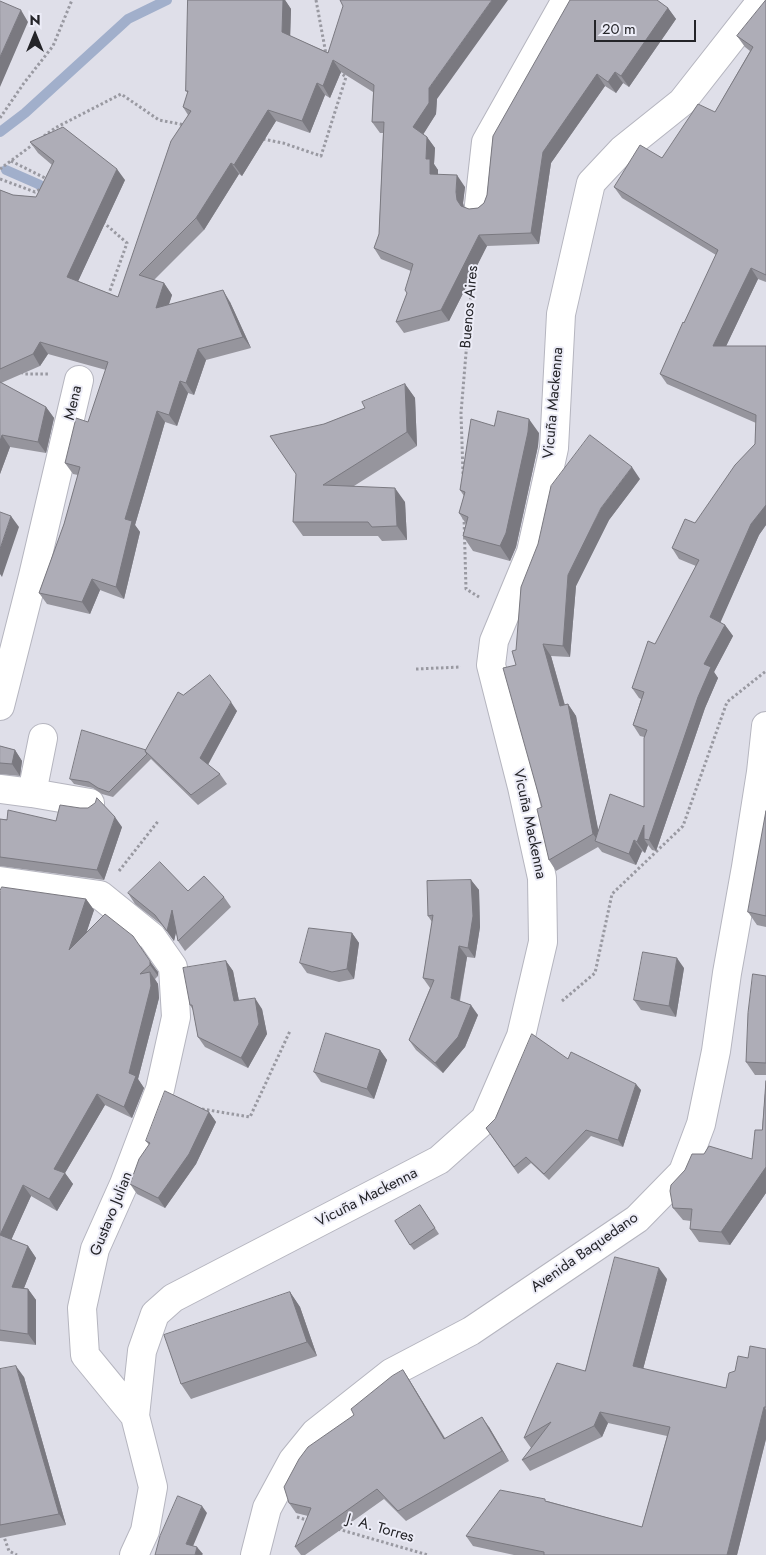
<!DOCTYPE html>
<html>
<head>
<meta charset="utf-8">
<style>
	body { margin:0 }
	#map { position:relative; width:766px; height:1555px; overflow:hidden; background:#dfdfe9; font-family:Jost,sans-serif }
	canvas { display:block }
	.north { position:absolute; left:10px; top:10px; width:50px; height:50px; -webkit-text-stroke:4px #ececf7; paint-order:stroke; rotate:0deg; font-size:14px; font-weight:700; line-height:20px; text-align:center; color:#242428 }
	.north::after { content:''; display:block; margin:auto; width:18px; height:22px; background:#242428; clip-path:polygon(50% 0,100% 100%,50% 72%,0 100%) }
	.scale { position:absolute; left:594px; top:20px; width:102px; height:22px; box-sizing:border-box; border:2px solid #242428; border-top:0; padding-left:6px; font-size:15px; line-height:18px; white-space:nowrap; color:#242428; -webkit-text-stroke:4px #ececf7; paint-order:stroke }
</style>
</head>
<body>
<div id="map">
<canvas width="766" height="1555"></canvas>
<div class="north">N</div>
<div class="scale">20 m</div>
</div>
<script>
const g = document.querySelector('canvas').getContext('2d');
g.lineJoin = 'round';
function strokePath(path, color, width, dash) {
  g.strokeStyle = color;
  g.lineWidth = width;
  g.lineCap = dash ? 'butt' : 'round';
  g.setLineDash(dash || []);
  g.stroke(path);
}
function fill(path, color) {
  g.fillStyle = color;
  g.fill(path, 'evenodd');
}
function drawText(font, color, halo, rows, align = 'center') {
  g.font = font + ' Jost,sans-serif';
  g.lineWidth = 4;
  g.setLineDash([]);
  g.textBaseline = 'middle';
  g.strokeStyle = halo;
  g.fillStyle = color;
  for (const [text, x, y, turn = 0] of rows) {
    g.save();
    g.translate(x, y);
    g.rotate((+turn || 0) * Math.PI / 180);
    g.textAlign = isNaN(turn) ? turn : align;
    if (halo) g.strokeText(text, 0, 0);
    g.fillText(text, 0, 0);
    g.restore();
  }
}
strokePath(new Path2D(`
	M0 132 25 113 128 19 167 0
	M6 170 38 184 52 193`), '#a1afcb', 10);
const minor = new Path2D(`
	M479 205 486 142 566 0
	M0 706 33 576 79 380
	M0 789 32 793 43 738
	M32 793 90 803
	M0 881 100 895 152 937 173 967 176 1017 160 1089 124 1184 95 1249 82 1308 85 1355 135 1416
	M134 1555 145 1531 153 1487 135 1416 142 1351 155 1314 173 1298 439 1160 485 1119 521 1036 543 942 542 878 522 787 491 665 494 641 531 552 554 448 561 314 591 183 622 150 682 102 762 0
	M255 1555 267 1508 293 1460 315 1433 391 1373 471 1331 637 1219 683 1172 701 1124 716 1051 727 973 746 867 761 772 766 726`);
strokePath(minor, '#b5b5bf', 30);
strokePath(new Path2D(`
	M316 0 326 54
	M0 118 24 83 53 46 72 0
	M44 136 55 128 121 94 159 120 185 125
	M263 139 283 143 321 156 346 77 338 71
	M11 161 49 180
	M0 169 35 143
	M0 179 35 192 42 188
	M103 222 127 243 108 296
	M21 372 24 374H49
	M463 474 461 413 473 270
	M464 517 466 589 479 597
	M416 669 461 667
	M119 871 159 820
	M562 1001 595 973 612 894 683 826 727 702 766 671
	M202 1109 250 1117 290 1031
	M297 1517 310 1521
	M338 1529 428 1555
	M3 1534 9 1551 17 1555`), '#9999a1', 3, [2.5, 2.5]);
strokePath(minor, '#fff', 28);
fill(new Path2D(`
	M188 0H285L291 9 290 36 437 99 436 114 423 134 427 137 435 148 434 164 438 170V175L465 187 463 203 464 207 469 209 478 208 484 203 487 195 493 136 668 8 676 19 629 87 623 83 616 93 605 86 551 163 539 244 487 246 449 321 404 333 396 322 407 293 411 271 381 259 374 248 379 234 383 133H380L372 122 373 92 341 72 330 98 325 95 310 133 276 121 242 176 239 174 204 230 154 280 164 283 172 295 169 304 230 302 251 348 206 360 194 395 188 393 177 426 165 422 135 525 140 532 124 599 100 590 90 614 47 604 39 593 64 524 78 475 73 474 65 463 88 422 106 370 48 354 40 366 1 383 46 407 54 418 46 453 10 447 0 474V190L13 195 36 197 52 165 38 153 30 142 125 180 78 281 118 297 188 115 183 107 188 93 186 91Z
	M766 0V282L758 279 726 346H766V525L759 535 720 622 725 625 733 636 714 672 718 678 705 708 656 851 652 850 648 845 645 853 642 851 636 865 602 852 598 847 556 871 549 860 542 807 516 665 521 587 640 479 609 520 576 586 570 657 551 656 565 705 568 704 576 716 598 830 644 807V737L640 736 633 725 641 699 639 698 632 688 696 566 679 559 672 548 695 523 755 444 756 423 667 384 660 374 716 255 622 198 614 187 662 158 715 112 750 51 745 47 737 36Z
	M405 384 415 398 417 446 354 486 405 502 407 540 382 541 378 536H303L293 522 324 424 365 408Z
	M494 426 539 433 538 446 516 547 510 561 473 551 463 536 466 524 459 513 464 496 460 490Z
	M183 695 237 711 208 765 220 774 227 784 198 805 151 759 113 797 102 794 93 788 74 784 70 779 146 750Z
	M0 746 15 750 22 761 20 776 0 774Z
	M766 811V927L757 925 748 912Z
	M0 819 56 821 122 827 104 880 0 866Z
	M471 880 479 890 480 927 475 958 467 957 460 1001 478 1015 465 1047 443 1073 416 1050 409 1040 430 988 423 978 432 922 428 916Z
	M0 891 86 899 94 910 86 933 105 914 158 972V976L155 979 158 984 159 998 138 1079 144 1088 132 1118 105 1105 65 1173 73 1184 57 1211 31 1196 11 1240 28 1246 36 1258 24 1288 28 1289 36 1300V1345L0 1341Z
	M188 891 224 897 231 907 185 951 178 941 176 932 174 941 162 925 135 904 128 893Z
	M352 933 359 943 354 979 339 982 307 973 300 963Z
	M226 961 233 971 239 1001 262 1009 267 1034 248 1068 205 1047 198 1037 193 1010 190 1005Z
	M684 968 676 1017 641 1010 634 1000Z
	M766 976V1075H755L746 1062Z
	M380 1050 387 1060 374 1099 321 1082 314 1072Z
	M568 1059 641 1090 623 1147 591 1136 549 1180 531 1163 518 1174 486 1128Z
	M766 1081V1193L730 1245 699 1242 690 1229 691 1221 683 1220 673 1208 752 1159 762 1130Z
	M209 1112 216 1122 196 1164 165 1208 137 1194 130 1184 149 1145 146 1141Z
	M420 1205 439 1234 414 1250 410 1245Z
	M667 1279 643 1369 726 1388 735 1371 748 1358 766 1349V1439L737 1555H514L473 1546 466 1536 547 1501 642 1527 667 1436 608 1423 602 1437 530 1471 522 1460 531 1448 524 1438Z
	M290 1292 300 1307 317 1356 191 1399 181 1384Z
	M0 1369 24 1377 66 1525 0 1538Z
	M403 1370 410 1381 445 1438 489 1427 509 1461 406 1521 384 1499 305 1555H301L295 1547 308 1516 296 1513 289 1503 354 1415Z`), '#96959d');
fill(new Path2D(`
	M283 0H285L291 9 290 43 282 32Z
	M492 0H508L437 99 436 114 421 138 413 127 429 88Z
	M668 8 676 19 629 87 621 76Z
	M21 10 28 22 0 87V57Z
	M333 60 341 72 330 98 323 86Z
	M615 72 623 83 616 93 608 82Z
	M597 74 605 86 551 163 539 244 531 233 543 152Z
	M317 83 325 95 310 133 302 121Z
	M268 110 276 121 242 176 234 165Z
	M427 137 435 148 434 164 438 170V186L430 174 426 159Z
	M231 163 239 174 204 230 196 218Z
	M117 169 125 180 75 288 67 277Z
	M457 175 465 187 463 203 465 212 457 200 456 192Z
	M479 235 487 246 449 321 441 310Z
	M751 268 758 279 721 357 713 346Z
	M164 283 172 295 164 319 156 308Z
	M223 290 230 302 251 348 243 337Z
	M40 342 48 354 40 366 33 354Z
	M198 349 206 360 194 395 186 383Z
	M180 381 188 393 177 426 169 415Z
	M405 384 415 398 417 446 407 432Z
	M46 407 54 418 46 453 38 442Z
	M157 411 165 422 135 525 140 532 124 599 116 587 125 519Z
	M529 419 539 433 538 446 516 547 510 561 500 546Z
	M2 435 10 447 0 474V441Z
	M632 467 640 479 609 520 576 586 570 657 563 646 568 575 601 508Z
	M395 488 405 502 407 540 397 526Z
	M766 505V525L759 535 718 628 710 617 751 524Z
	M11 516 19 527 2 577 0 574V549Z
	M92 579 100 590 90 614 82 602Z
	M725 625 733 636 714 672 718 678 705 708 656 851 649 840 644 839 648 845 645 853 637 842 704 664Z
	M543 644 551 656 568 717 560 706Z
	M231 702 237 711 206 768 200 758Z
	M568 704 576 716 601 844 593 834Z
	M15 750 22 761 20 776 12 764Z
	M115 817 122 827 104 880 97 870Z
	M634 840 642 851 636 865 629 854Z
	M471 880 479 890 480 927 475 958 468 948Z
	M86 899 94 910 77 961 69 950Z
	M172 910 179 920 174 941 167 931Z
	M352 933 359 943 354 979 347 969Z
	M459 946 467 957 458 1008 451 998Z
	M677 958 684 968 676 1017 669 1006Z
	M150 961 158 972V976L150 965Z
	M226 961 233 971 241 1011 234 1001Z
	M150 972 158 984 159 998 138 1079 144 1088 132 1118 124 1107 129 1073Z
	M255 998 262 1009 267 1034 248 1068 241 1058Z
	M471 1005 478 1015 465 1047 443 1073 435 1063Z
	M380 1050 387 1060 374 1099 367 1089Z
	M636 1084 641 1090 623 1147 618 1140Z
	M97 1094 105 1105 65 1173 73 1184 57 1211 49 1199 54 1169Z
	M209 1112 216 1122 196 1164 165 1208 158 1198Z
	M766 1167V1193L730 1245 721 1232Z
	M23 1185 31 1196 8 1247 0 1235Z
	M28 1246 36 1258 20 1298 12 1287Z
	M659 1268 667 1279 641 1377 633 1366Z
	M28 1289 36 1300V1345L28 1334Z
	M290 1292 300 1307 317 1356 307 1342Z
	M16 1366 24 1377 66 1525 59 1514Z
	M403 1370 410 1381 451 1449 444 1439Z
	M764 1407 766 1410V1439L737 1555H727Z
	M600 1412 608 1423 602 1437 594 1426Z
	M482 1417 489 1427 509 1461 502 1451Z
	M202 1506 207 1513 191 1551 186 1544Z
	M197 1547 203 1554 202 1555H195Z`), '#7a7980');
const building = new Path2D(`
	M188 0H283L282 32 328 53 343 6 340 0H492L429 88V103L413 127 427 137 426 159H430V174L457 175 456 192 457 200 461 206 469 209 478 208 484 203 487 195 493 136 570 0H657L668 8 621 76 615 72 608 82 597 74 543 152 531 233 479 235 441 310 396 322 407 293 405 290 413 264 374 248 379 234 384 122H372L374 85 333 60 323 86 317 83 302 121 268 110 234 165 231 163 196 218 139 275 164 283 156 308 223 290 243 337 198 349 186 383 180 381 169 415 157 411 125 519 132 521 116 587 92 579 82 602 39 593 64 524 80 467 65 463 76 418 88 422 108 362 40 342 33 354 0 369V190L13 195 36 197 54 161 30 142 63 127 117 169 67 277 118 297 171 141 191 111 183 107 188 91H186Z
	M766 0V275L751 268 713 346H766V505L751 524 710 617 725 625 704 664 711 667 698 697 649 840 644 839V825L637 842 634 840 629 854 595 841 610 794 644 807V738L647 730 633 725 644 692 632 688 648 641 655 644 699 560 672 548 685 519 695 523 735 465 755 444 756 415 660 374 683 322 684 323 718 250 614 187 640 145 662 158 698 104 715 112 753 47 737 36Z
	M0 1 21 10 0 57Z
	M0 382 46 407 38 442 2 435 0 441Z
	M405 384 407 432 323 485 395 488 397 526 372 527 368 522H293L296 474 270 436 324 424 365 408 362 402Z
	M498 411 529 419 528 432 506 533 500 546 463 536 468 517 459 513 465 492 460 490 471 419 494 426Z
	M590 435 632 467 601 508 568 575 563 646 543 644 560 706 568 704 593 834 549 860 537 809 542 807 503 668 516 665 512 651 516 650 521 587 538 544 551 486Z
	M0 512 11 516 0 549Z
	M210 675 231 702 200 758 220 774 191 795 145 751 178 692 183 695Z
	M82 730 146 750 145 751 147 754 109 792 98 788 89 782 70 779Z
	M0 746 15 750 12 764 0 763Z
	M97 798 115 817 97 870 0 857V819L7 820 8 810 56 821 60 805 80 808H88L95 803Z
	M766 811V916L748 912Z
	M160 862 188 891 204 876 224 897 178 941 172 910 167 931 155 915 128 893Z
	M471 880 473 916 468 948 459 946 451 998 471 1005 458 1037 435 1063 409 1040 434 980 423 978 433 915 428 916 427 881Z
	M2 887 86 899 69 950 105 914 133 936 150 961V965L140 974 150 972 151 986 129 1073 136 1076 124 1107 97 1094 54 1169 65 1173 49 1199 23 1185 0 1235V891Z
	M309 928 352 933 347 969 332 972 300 963Z
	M643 952 677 958 669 1006 634 1000Z
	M226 961 234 1001 255 998 259 1024 241 1058 198 1037 192 1005H190L183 968Z
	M753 974 766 976V1063L746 1062 748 1013Z
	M326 1033 380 1050 367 1089 314 1072Z
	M532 1034 568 1059 571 1052 636 1084 618 1140 586 1130 544 1174 526 1157 514 1167 486 1128 495 1119Z
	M766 1081V1167L721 1232 690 1229 692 1209 673 1208 670 1191 671 1185 685 1170 692 1154H704L709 1146 752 1159 755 1130H762Z
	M165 1091 209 1112 189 1154 158 1198 130 1184 139 1159 150 1143 146 1141Z
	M420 1205 435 1228 410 1245 395 1221Z
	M0 1235 28 1246 12 1287 28 1289V1334L0 1330Z
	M615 1257 659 1268 633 1366 726 1388 729 1373 735 1371 738 1356 748 1358 750 1346 766 1349V1407H764L727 1555H544V1552L466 1536 500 1490 545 1499V1501L642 1527 670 1427 600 1412 594 1426 522 1460 551 1422 524 1438 557 1363 585 1371Z
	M290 1292 307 1342 181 1384 164 1335Z
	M16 1366 59 1514 0 1525V1369Z
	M403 1370 444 1439 482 1417 502 1451 398 1511 377 1489 295 1547 311 1508 289 1503 284 1487 299 1459 308 1447 354 1415 351 1409 392 1376Z
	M178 1496 202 1506 186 1544 197 1547 195 1555H155L160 1536Z`);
fill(building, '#aeadb7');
strokePath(building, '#7a7980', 1);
drawText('15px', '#242428', '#ececf7', [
	["Buenos Aires",470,307,-85],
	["Mena",74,403,-77],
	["Vicuña Mackenna",554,403,-85],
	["Vicuña Mackenna",529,824,78],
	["Vicuña Mackenna",367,1198,-27],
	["Gustavo Julian",112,1214,-68],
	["Avenida Baquedano",585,1253,-35],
	["J. A. Torres",380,1529,16]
]);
</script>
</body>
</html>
